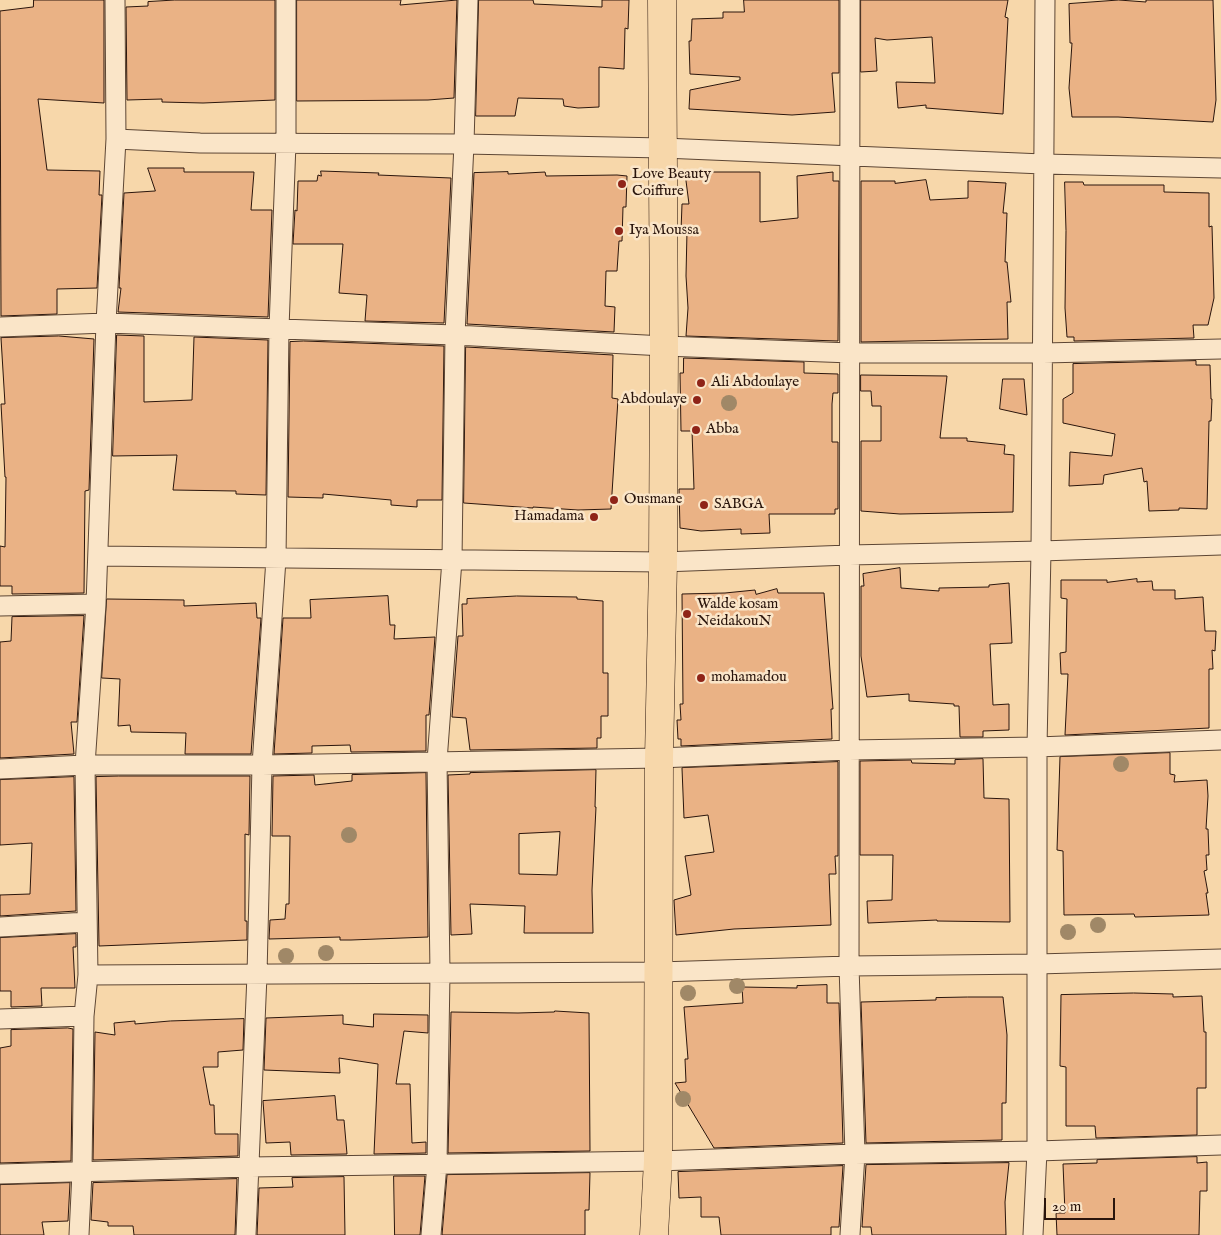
<!DOCTYPE html>
<html>
<head>
<meta charset="utf-8">
<style>
	body { margin:0 }
	#map { position:relative; width:1221px; height:1235px; overflow:hidden; background:#f7d7aa; font-family:"IM FELL English",serif }
	canvas { display:block }
	.scale { position:absolute; left:1044px; top:1198px; width:71px; height:22px; box-sizing:border-box; border:2px solid #2a150c; border-top:0; padding-left:6px; font-size:15px; line-height:18px; white-space:nowrap; color:#2a150c; -webkit-text-stroke:4px #fae5c8; paint-order:stroke }
</style>
</head>
<body>
<div id="map">
<canvas width="1221" height="1235"></canvas>
<div class="scale">20 m</div>
</div>
<script>
const g = document.querySelector('canvas').getContext('2d');
g.lineJoin = 'round';
function fill(path, color) {
  g.fillStyle = color;
  g.fill(path, 'evenodd');
}
function strokePath(path, color, width, dash) {
  g.strokeStyle = color;
  g.lineWidth = width;
  g.lineCap = dash ? 'butt' : 'round';
  g.setLineDash(dash || []);
  g.stroke(path);
}
function drawText(font, color, halo, rows, align = 'center') {
  g.font = font + ' "IM FELL English",serif';
  g.lineWidth = 5;
  g.setLineDash([]);
  g.textBaseline = 'middle';
  g.strokeStyle = halo;
  g.fillStyle = color;
  for (const [text, x, y, turn = 0] of rows) {
    g.save();
    g.translate(x, y);
    g.rotate((+turn || 0) * Math.PI / 180);
    g.textAlign = isNaN(turn) ? turn : align;
    if (halo) g.strokeText(text, 0, 0);
    g.fillText(text, 0, 0);
    g.restore();
  }
}
const building = new Path2D(`
	M34 0H104V103L38 99 47 170 100 171 99 195H102L97 288 57 289V314L1 316 0 11 33 7Z
	M175 0H275V100L203 103 162 102V99L127 100 126 7 148 6V2Z
	M297 0H401L400 5 457 0 454 98 428 100 297 101Z
	M479 0H533L534 4 602 7V0H629L628 29 625 28 624 69 599 67V107L578 108 564 106 563 99 518 98 515 116H476Z
	M744 0H839V73H832L835 112 792 115 689 109 690 90 740 80V77L690 74 689 41H691L692 19 723 18V12H744Z
	M861 0H1008L1005 17 1008 18 1003 114 926 108V105L898 108 896 82 935 83 932 37 887 40 875 38 877 71 861 72Z
	M1119 0 1146 2V0H1213L1216 100 1213 122 1118 117H1072L1069 88 1072 43H1070L1069 4Z
	M148 168H184V172H254L251 210H272L268 317 118 312 121 288H119L124 193 155 191Z
	M321 171 379 173 378 175 451 178 444 323 365 321 367 295 339 293 343 244H293L295 210 297 211 298 181H317L318 175 321 176Z
	M508 172V174L545 172 546 176 617 175 627 176 626 207H623L622 241H619L617 271H606L605 306 615 307 614 332 467 324 474 173Z
	M705 172H760V222L798 218 797 176 833 172V181H839L838 341 686 336 688 308 686 276 687 231H681L682 204H689L685 173Z
	M926 180 930 200 968 198V181L1006 183 1003 213H1007L1005 262H1007L1011 302H1007L1008 339 861 342V181H895V183Z
	M1065 182H1083L1084 185H1164V192L1209 193V227L1212 226 1214 298 1208 325H1193L1194 338 1074 341V337H1067L1065 308 1066 231Z
	M117 335 144 336V402L192 400 194 337 268 340 266 495 236 494V491L173 490 177 455 113 456Z
	M59 336 94 339 89 490 85 491 84 593 12 594V586H0V546L5 547 6 477H5L1 404H5L1 338Z
	M304 341 444 346 442 500H417V507L391 505V500L323 494V498L288 497 290 342Z
	M466 347 613 355 612 398 618 399 611 509 578 510 533 507V508L464 503Z
	M684 358 804 362V373L838 374V393H833L832 404V442H838V509H835V514H769L770 533 741 534V529L701 531 680 528 679 489H694L692 431H681L680 373H683Z
	M1196 361V365H1210L1211 399H1212L1211 421H1209L1207 509 1179 508V510L1149 511 1147 481 1144 482 1142 468 1104 475 1103 484 1069 486 1070 452 1112 456 1115 434 1063 423V399L1073 393V364Z
	M861 375 947 376 940 438H967V441L1005 445 1004 454 1014 455 1013 512 900 514 861 511V441H881V406H872L871 391H861Z
	M1003 379H1024L1027 415 1000 409Z
	M900 568 901 588 939 591V588L989 587V585L1009 583 1012 643 990 644 993 705 1009 704V730L983 731V737H960L959 706H954V704L909 701V694L867 697 861 656V586H864L863 574Z
	M1137 579V582L1152 581 1153 590H1175V599L1203 597 1205 631H1216L1215 651 1212 650 1213 669H1209V728L1065 735 1068 674H1061L1060 653 1066 652 1067 599 1061 598V580H1107V582Z
	M777 589 778 593H824L833 709H831L832 739 681 746V739H678L677 720H681L680 704H683L682 594 725 593 755 590 756 594Z
	M388 596 390 625H395L394 639 435 637 429 715H426V751L351 752 350 745 312 746V753L274 754 283 618H311L310 600Z
	M517 596 577 597V599L603 601V673H608V716H601V738H597V748L470 750 466 718 452 717 458 636H463L462 604H467V599Z
	M107 599 184 600V606L256 603 257 618H261L251 754H185L186 733 131 732 130 725 118 726 120 679 102 678Z
	M84 616 77 722H71L74 754 0 758V642L11 641 12 617Z
	M1170 753V774L1175 775 1174 782 1207 780 1208 796 1206 829H1208L1209 855H1206L1207 870 1204 871 1208 893H1206L1209 915 1135 917 1134 914 1064 915 1063 851 1057 850 1060 757Z
	M983 759 984 798 1009 799 1010 922 937 921V920L868 923 867 901 892 900 893 855H860V761L911 760 912 763 955 764V760Z
	M838 762V856H835L836 874H829L831 925 734 929 676 935 674 900 691 895 685 856 714 852 708 815 684 818 682 768Z
	M596 770 595 807H596L592 890 593 933H524L525 906 470 904 472 934 451 935 448 775 470 774V773ZM560 832 557 875 519 874V834Z
	M426 773 428 937 351 940H340V937L269 939 270 920 285 919 286 904H289L290 836H272L273 776 314 775 315 785 352 781V775Z
	M119 776H250L249 835 245 834V921H247V940L99 946 96 777Z
	M74 777 76 911 0 916V895L30 894 32 843 0 845V780Z
	M76 934V947H73L75 988H41L42 1006 11 1007V991H0V938Z
	M827 985V1003H839L843 1143 714 1148 675 1083 686 1082 685 1059H688L684 1007 743 1003 742 987 797 988V986Z
	M1134 993 1173 994V997L1202 996 1204 1032H1206V1088H1197V1135L1096 1138 1095 1126H1066V1067L1060 1066 1061 995Z
	M968 997H1003L1007 1035 1006 1103H1002V1140L866 1143 861 1002 936 1000V998Z
	M555 1011 589 1013 590 1151 448 1153 451 1012 518 1013 554 1012Z
	M374 1014 428 1015V1033L404 1031 396 1084H410L412 1143 426 1142V1153L374 1154 378 1064 339 1058 340 1073 264 1070 266 1018 343 1015V1024L373 1027Z
	M244 1019 243 1050 218 1052V1067H203L210 1105H214L215 1134H238V1156L93 1160 95 1032 115 1035 114 1023 135 1021V1024L170 1021Z
	M68 1028 73 1029 71 1161 0 1163V1048L11 1046V1030Z
	M335 1096 337 1120H344L347 1154 291 1155 290 1142 266 1143 263 1101Z
	M1197 1157V1163L1207 1162V1191H1200L1199 1235H1057L1056 1213H1065L1063 1164 1097 1163V1160Z
	M1009 1163 1005 1202 1006 1235H872L871 1227H862L866 1165Z
	M843 1166 839 1227H831V1235H721L719 1217H701V1197L679 1198 678 1172Z
	M590 1173 589 1210H585V1235H442L447 1175Z
	M394 1176H425L420 1235H395Z
	M344 1177 345 1235H257L259 1188 293 1187 292 1178Z
	M237 1179 235 1235H134L133 1226H108V1222L91 1220 93 1183Z
	M70 1183 68 1221 42 1222 44 1235H0V1185Z`);
fill(building, '#eab285');
strokePath(building, '#2a150c', 1);
const minor = new Path2D(`
	M116 139 200 143 464 144 663 148 1043 164 1221 168
	M0 327 106 323 455 335 664 346 851 353H1043L1221 349
	M98 556 663 562 849 555 1041 551 1221 545
	M0 606 96 604
	M0 769 85 765H262L659 758 849 750 1037 747 1221 740
	M0 927 87 922
	M88 975 659 972 849 966 1037 964 1221 959
	M0 1019 84 1016
	M0 1174 250 1167 658 1161 855 1154 1037 1151 1221 1145
	M79 1235 82 1172 84 1016 88 975 85 765 96 604 106 323 116 139 115 0
	M246 1235 257 975 262 765 276 559 279 328 286 143V0
	M431 1235 437 1164 440 973 437 761 452 560 455 335 464 144 468 0
	M850 1235 855 1154 849 966 850 0
	M1033 1235 1037 1151V747L1041 551 1045 0`);
const primary = new Path2D(`
	M654 1235 658 1161 659 758 663 562 664 346 662 0`);
strokePath(minor, '#5d4634', 21);
strokePath(primary, '#2a150c', 29);
strokePath(minor, '#fae5c8', 19);
strokePath(primary, '#f7d7aa', 28);
g.fillStyle = '#a08867';
for (const [x, y] of [
	[729,403],
	[1121,764],
	[349,835],
	[1098,925],
	[1068,932],
	[326,953],
	[286,956],
	[737,986],
	[688,993],
	[683,1099]
]) {
  g.beginPath();
  g.arc(x, y, 8, 0, 2 * Math.PI);
  g.fill();
}
for (const [x, y, r, color] of [
	[622,184,5,"#8f2418"],
	[619,231,5,"#8f2418"],
	[701,383,5,"#8f2418"],
	[697,400,5,"#8f2418"],
	[696,430,5,"#8f2418"],
	[614,500,5,"#8f2418"],
	[704,505,5,"#8f2418"],
	[594,517,5,"#8f2418"],
	[687,614,5,"#8f2418"],
	[701,678,5,"#8f2418"]
]) {
  const dot = new Path2D();
  dot.arc(x, y, r, 0, 2 * Math.PI);
  g.fillStyle = color;
  g.fill(dot);
  strokePath(dot, '#fae5c8', 2);
}
drawText('15px', '#2a150c', '#fae5c8', [
	["Love Beauty",632,175],
	["Coiffure",632,192],
	["Iya Moussa",629,231],
	["Ali Abdoulaye",711,383],
	["Abdoulaye",687,400,"right"],
	["Abba",706,430],
	["Ousmane",624,500],
	["SABGA",714,505],
	["Hamadama",584,517,"right"],
	["Walde kosam",697,605],
	["NeidakouN",697,622],
	["mohamadou",711,678]
], 'left');
</script>
</body>
</html>
